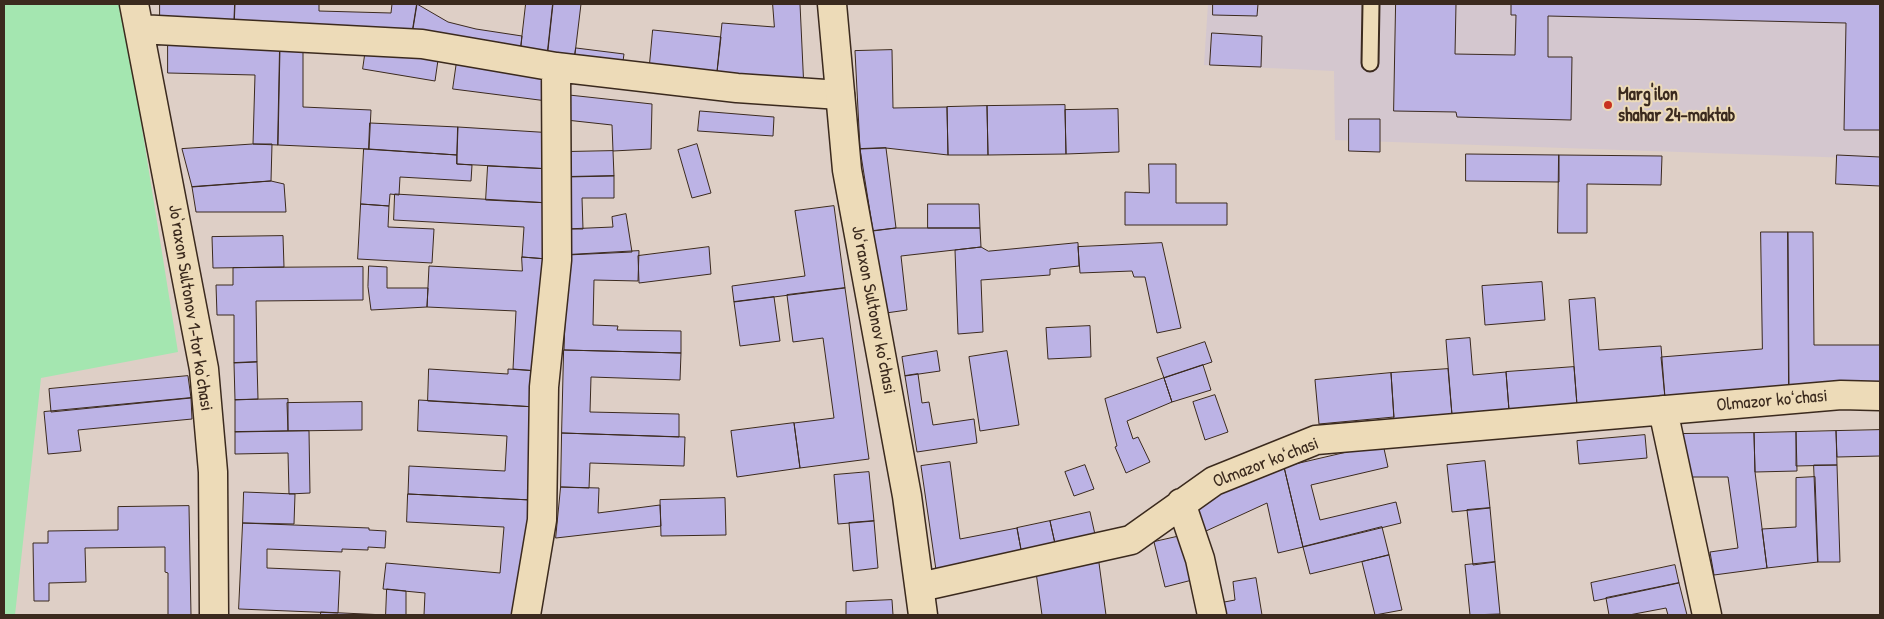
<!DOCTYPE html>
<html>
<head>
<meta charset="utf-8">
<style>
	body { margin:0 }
	#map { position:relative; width:1884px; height:619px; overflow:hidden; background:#decfc6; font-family:"Patrick Hand",sans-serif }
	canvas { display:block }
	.frame { position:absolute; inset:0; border:5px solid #3b2a1e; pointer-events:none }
</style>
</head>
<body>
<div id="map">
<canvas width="1884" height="619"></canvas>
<div class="frame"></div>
</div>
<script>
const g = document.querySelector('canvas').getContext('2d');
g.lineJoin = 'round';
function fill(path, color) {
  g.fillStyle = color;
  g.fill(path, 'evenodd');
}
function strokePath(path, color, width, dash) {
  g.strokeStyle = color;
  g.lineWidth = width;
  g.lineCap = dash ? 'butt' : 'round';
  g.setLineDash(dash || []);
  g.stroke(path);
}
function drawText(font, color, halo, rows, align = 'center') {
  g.font = font + ' "Patrick Hand",sans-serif';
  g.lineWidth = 4;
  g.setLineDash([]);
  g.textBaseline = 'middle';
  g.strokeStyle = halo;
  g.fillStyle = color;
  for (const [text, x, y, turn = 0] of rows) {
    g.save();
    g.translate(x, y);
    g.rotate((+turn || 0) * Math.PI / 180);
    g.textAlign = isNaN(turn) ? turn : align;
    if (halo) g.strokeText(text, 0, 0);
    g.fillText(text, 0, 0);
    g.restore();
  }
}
fill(new Path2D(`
	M1208 4H1880V159L1335 140 1334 71 1204 65Z`), '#d4c7cf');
fill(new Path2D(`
	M4 4H122L178 352 41 378 15 615H4Z`), '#a4e6b0');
const building = new Path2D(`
	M160 4H235L234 28 160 26Z
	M235 4H319V11L391 13 392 4H417L412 35 234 29Z
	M417 4 448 22 476 29 522 36 520 56 412 35Z
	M526 4H553L547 59 520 56Z
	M553 4H581L574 62 547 59Z
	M773 4H800L804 90 716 81 722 23 774 27Z
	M1213 4H1258L1257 16 1213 15Z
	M1396 4H1456L1455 54 1515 55 1516 15H1511V4H1880V130H1844L1846 23 1548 16V57H1572L1571 120 1457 117 1456 112 1394 111Z
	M653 30 721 37 716 81 649 74Z
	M1212 33 1262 36 1261 67 1210 65Z
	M168 45 280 47 278 145 253 144 255 75 168 73Z
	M280 47H303V107L371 110 369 149 278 145Z
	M366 48 438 60 435 81 363 69Z
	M576 48 624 54 622 68 574 62Z
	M892 50 893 108 947 107 948 155 886 148 860 149 855 51Z
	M457 61 551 73 547 101 453 89Z
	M569 95 652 104 651 149 613 151 612 125 566 120Z
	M1065 105 1066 154 988 155 987 106Z
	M987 106 988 155H948L947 107Z
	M1118 109 1119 152 1066 154 1065 110Z
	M700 111 774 117 773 136 698 131Z
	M1349 119H1380V152L1349 151Z
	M370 123 458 127 457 155 369 149Z
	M458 127 554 133 552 169 457 164Z
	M253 144H272L271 181 192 187 182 149Z
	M697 144 711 193 692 198 678 150Z
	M886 148 896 228 873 231 860 149Z
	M364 149 457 155V164L472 165 471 181 400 177 399 195 390 194 389 206 361 204Z
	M613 151 614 176 565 177 564 152Z
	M1466 154 1559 155V182L1466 181Z
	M1559 155 1662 156 1661 185 1587 184V233H1558Z
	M1837 155 1880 157V186L1836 184Z
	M1149 164H1176V203H1227V225H1125V192L1149 193Z
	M488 166 552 169 550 203 486 200Z
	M614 176V198H582L583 229H566L565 177Z
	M271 181 284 184 286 212H196L192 187Z
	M395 194 550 203 547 259 522 257 524 227 394 220Z
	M361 204 389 206 388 227 434 229 432 263 358 259Z
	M928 204H979L980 228H928Z
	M834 206 845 288 734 302 732 286 805 276 795 211Z
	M626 214 632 252 567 255 566 229 613 227 612 217Z
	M896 228H980L981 247 901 256 907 310 886 313 873 231Z
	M1761 232H1788L1789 389 1665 398 1661 357 1762 349Z
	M1788 232H1813L1814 345H1880V389H1789Z
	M283 236 284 267 213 268 212 237Z
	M1078 243 1079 266 1050 269V275L981 280 983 332 958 334 955 250 981 247 988 251Z
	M1162 243 1181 328 1157 333 1145 277H1134L1132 271 1080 273 1078 247Z
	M709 247 711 274 639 283 638 256Z
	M639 251 638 281 594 280 593 325 618 326 617 330 681 331V353L564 350 567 255Z
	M522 257 547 259 538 371 513 369 516 311 427 307 429 266 522 271Z
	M369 266 387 267V288H428L427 307 371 310 368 287Z
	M363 267V300L256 301 257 362 234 363V315H217L216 285H233V268Z
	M1542 282 1545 320 1485 325 1482 286Z
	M845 288 869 459 800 468 794 423 834 418 823 338 793 342 787 295Z
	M774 297 780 341 740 346 734 302Z
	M1595 298 1599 350 1661 346 1665 398 1577 405 1569 300Z
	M1090 326 1091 357 1048 359 1046 328Z
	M1470 338 1473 375 1506 372 1509 410 1452 415 1446 340Z
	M1205 342 1212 362 1164 378 1157 358Z
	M564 350 681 353 680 380 591 377 590 412 679 414V437L562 433Z
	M937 351 940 371 905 376 902 357Z
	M1007 351 1019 425 980 431 969 357Z
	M257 362 258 399 235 400 234 363Z
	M1203 365 1211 390 1172 402 1164 378Z
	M1574 367 1577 405 1509 410 1506 372Z
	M429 369 508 374V369L538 371 536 407 428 401Z
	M1448 369 1452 415 1394 420 1391 373Z
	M1391 373 1394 417 1319 424 1315 380Z
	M918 374 922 403 929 402 933 425 974 419 977 443 917 452 905 376Z
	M188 376 191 398 51 412 49 389Z
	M1164 378 1172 402 1127 421 1133 439 1138 437 1150 462 1126 473 1115 447 1117 446 1105 399Z
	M1215 395 1228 432 1205 440 1193 402Z
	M191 398 192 419 78 430 81 451 48 454 44 412Z
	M288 399V431L235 432V400Z
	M419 400 536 407 531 500 408 494 409 466 505 471 507 436 418 431Z
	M362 402V430L288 431 287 403Z
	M794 423 800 468 737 477 731 431Z
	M1880 430V456L1837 457 1836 431Z
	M309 431 310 493 289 494 288 453 235 454V432Z
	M1836 431 1837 465 1796 466V432Z
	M1796 432 1797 471 1755 472 1754 433Z
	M562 433 685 437 684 466 590 463 589 488 561 487Z
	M1754 433 1755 472 1767 568 1714 575 1710 552 1738 548 1728 477H1679L1678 434Z
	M1645 435 1647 458 1579 464 1577 441Z
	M1383 444 1388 467 1311 485 1320 520 1396 502 1401 523 1303 547 1284 467Z
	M1485 461 1490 508 1452 512 1447 465Z
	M950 462 960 539 1017 528 1022 555 936 570 921 466Z
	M1085 465 1094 489 1074 496 1065 472Z
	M1814 465H1837L1840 562H1818Z
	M1284 467 1303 547 1278 553 1267 503 1206 531 1194 506Z
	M869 472 874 521 838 524 834 475Z
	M1815 477 1818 562 1767 568 1762 529 1796 527V478Z
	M561 487 599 488 598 513 660 505 661 526 556 538Z
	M244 492 295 494 294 524 243 523Z
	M408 494 531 500 521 615H424L425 593 383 589 386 563 500 573 504 527 407 522Z
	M725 498 726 535 661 536 660 500Z
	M189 506 191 615H168V573L165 572V547L85 548 86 582 49 583V601H34L33 543H48V531L118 530V507Z
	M1490 508 1495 562 1473 565 1467 510Z
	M1090 512 1096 539 1056 548 1050 521Z
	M874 521 878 568 853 571 849 523Z
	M1050 521 1056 548 1022 555 1017 528Z
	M243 523 369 528V530L386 531 385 548 368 547V550L342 549V552L267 549V568L340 571 338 613 239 609Z
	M1382 527 1389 555 1310 574 1303 547Z
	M1185 535 1196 579 1165 587 1154 542Z
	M1389 555 1402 610 1375 615 1362 562Z
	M1495 562 1500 614 1470 615 1465 565Z
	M1099 563 1106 615H1042L1036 572Z
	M1675 565 1679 583 1594 601 1591 583Z
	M1256 578 1262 615H1221L1219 603 1235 600 1233 582Z
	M1679 583 1687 615H1668L1666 608 1629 615H1609L1606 598Z
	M387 589 406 591V615H386Z
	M892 600 893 615H846V602Z
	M321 612 386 615H321Z`);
fill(building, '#bcb3e5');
strokePath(building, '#3b2a1e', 1);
const service = new Path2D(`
	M1370 63 1371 4`);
const minor = new Path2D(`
	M134 4 204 369 213 472 214 615
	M139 29 422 44 556 67 737 88 840 95
	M1663 410 1707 615
	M1181 503 1200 559 1212 615
	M920 587 1131 540 1214 481 1316 440 1841 395 1880 396
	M526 615 542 520 544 387 557 260 556 67`);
const tertiary = new Path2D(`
	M832 4 847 170 907 496 923 615`);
strokePath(service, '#3b2a1e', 19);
strokePath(minor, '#3b2a1e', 31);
strokePath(tertiary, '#3b2a1e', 31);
strokePath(service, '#eddbb8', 15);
strokePath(minor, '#eddbb8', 28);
strokePath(tertiary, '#eddbb8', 28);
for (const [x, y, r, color] of [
	[1608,105,5,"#c8321e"]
]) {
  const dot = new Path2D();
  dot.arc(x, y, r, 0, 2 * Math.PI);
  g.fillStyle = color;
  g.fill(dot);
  strokePath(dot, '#eddbb8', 2);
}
drawText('bold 18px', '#3b2a1e', '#eddbb8', [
	["Marg'ilon",1618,95],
	["shahar 24-maktab",1618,116]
], 'left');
drawText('18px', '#3b2a1e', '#eddbb8', [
	["Jo‘raxon Sultonov 1-tor ko‘chasi",190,308,81],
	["Joʻraxon Sultonov koʻchasi",873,310,79],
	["Olmazor koʻchasi",1772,401,-5],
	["Olmazor koʻchasi",1266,463,-21]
]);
</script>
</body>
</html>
